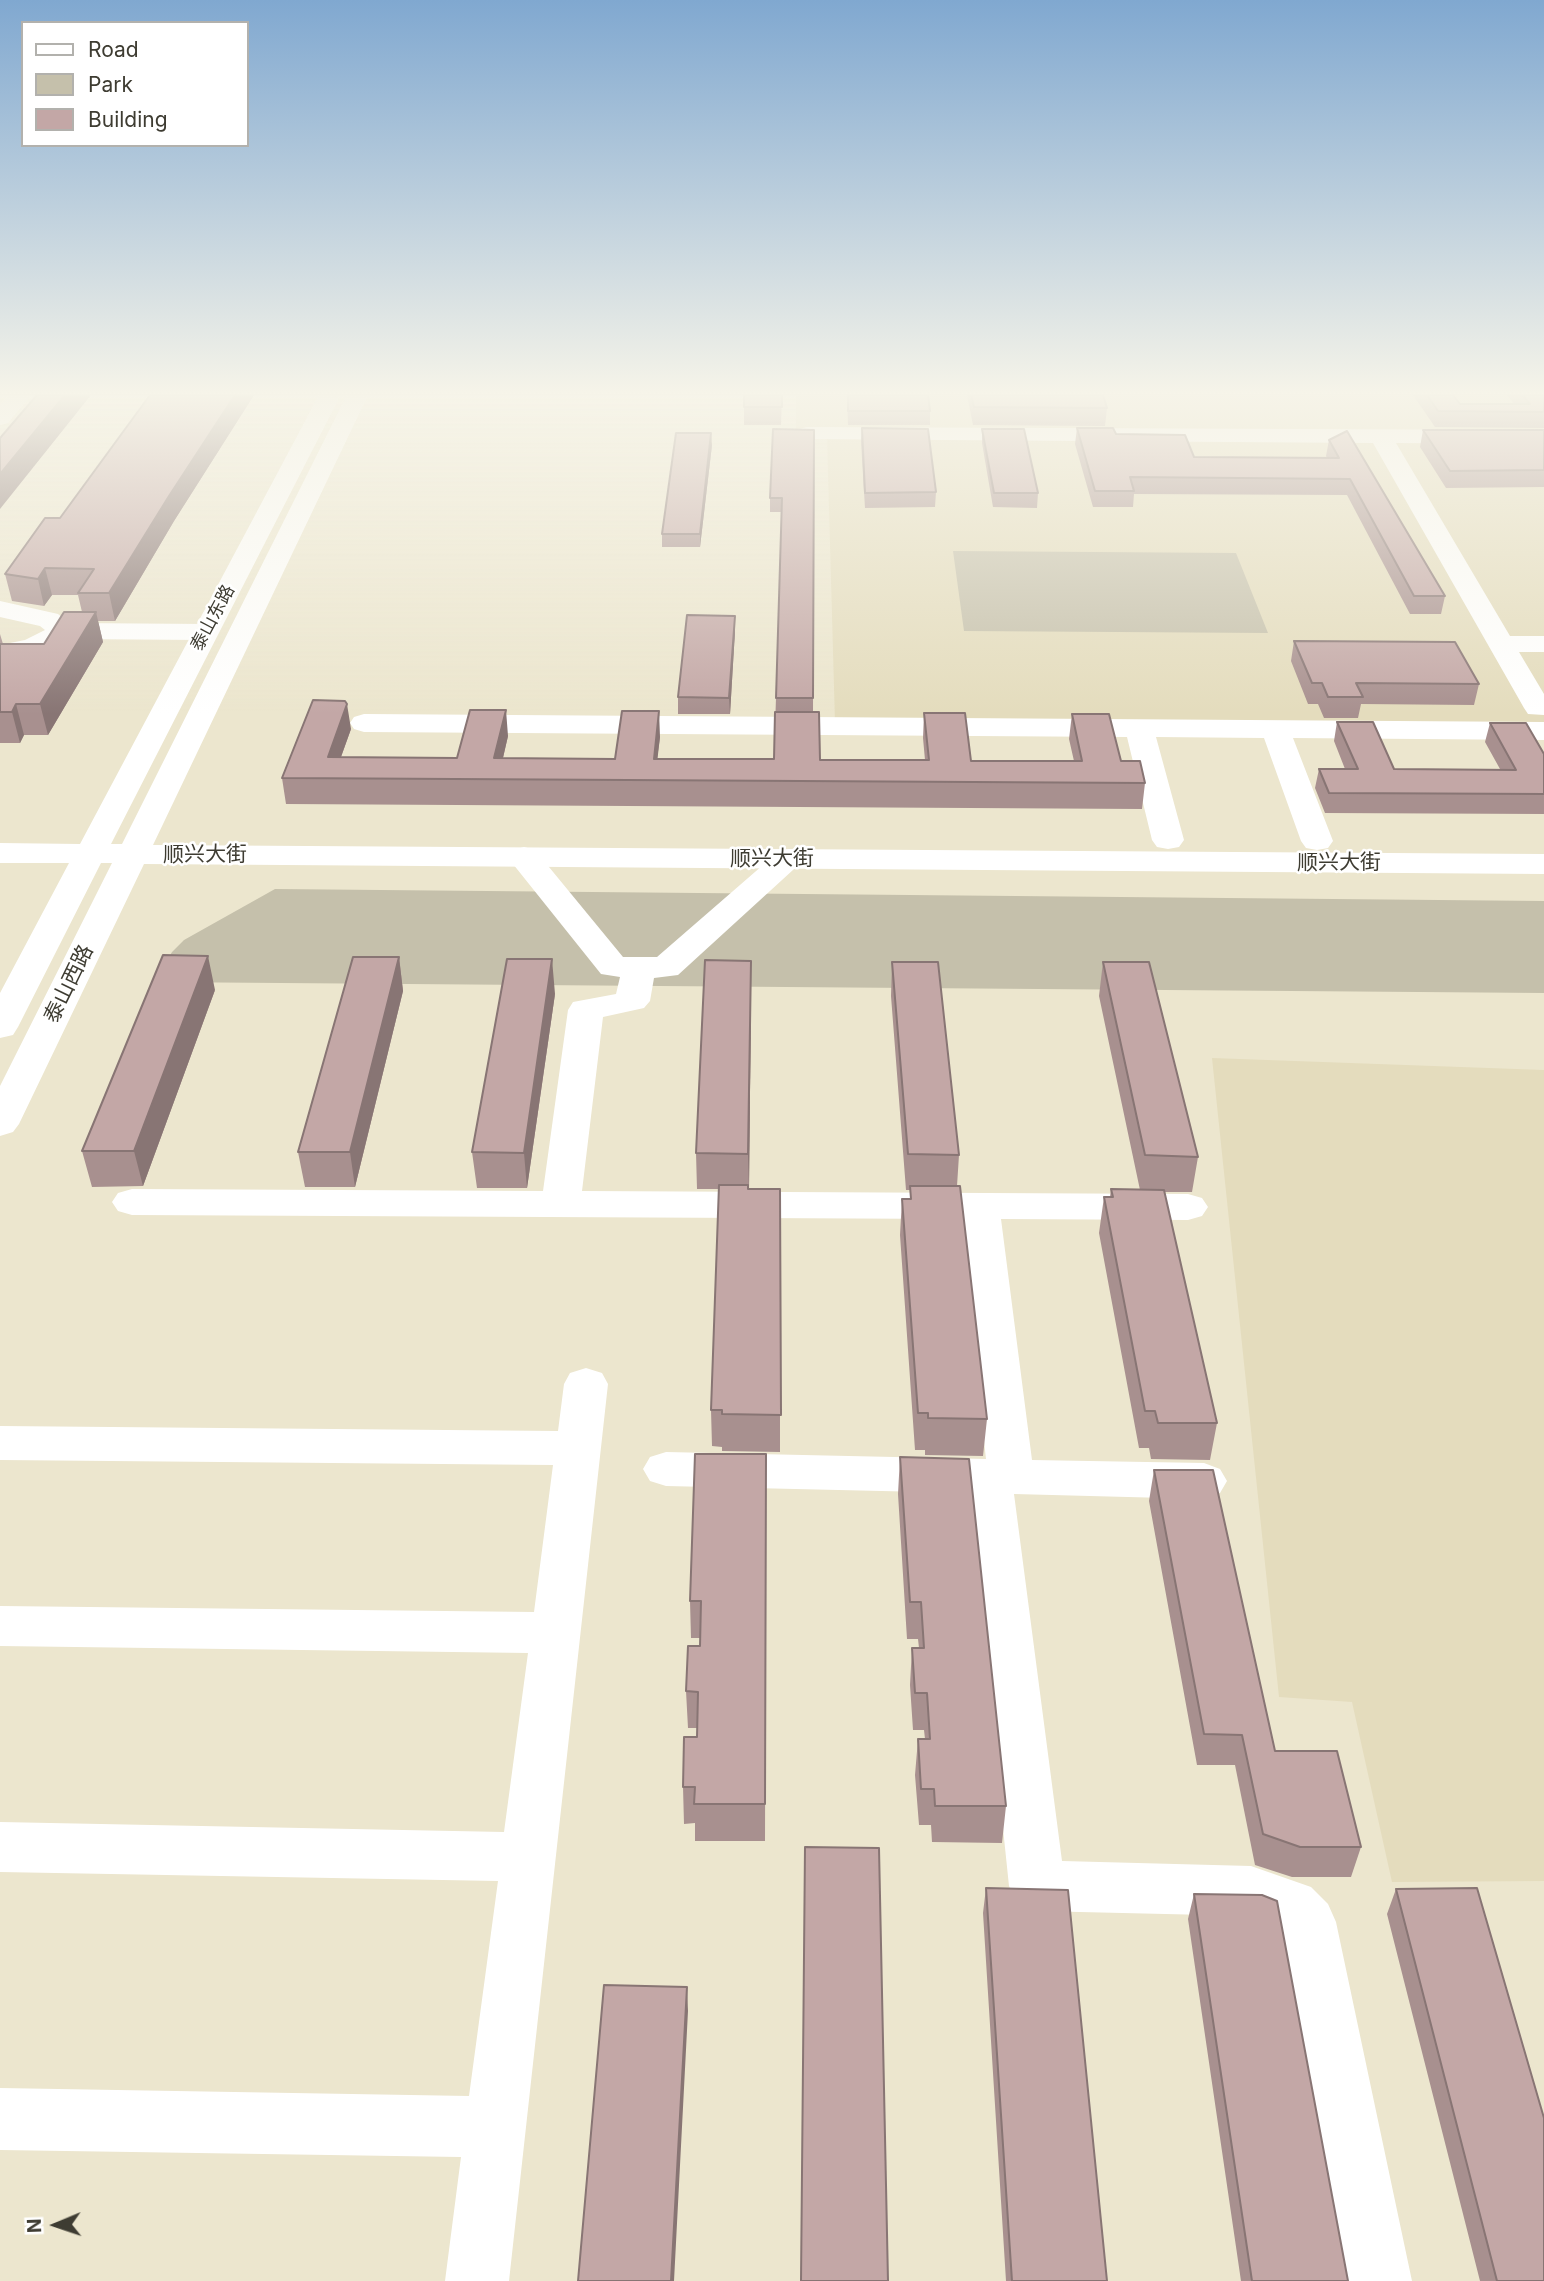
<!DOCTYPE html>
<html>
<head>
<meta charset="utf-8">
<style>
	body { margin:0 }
	#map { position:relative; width:1544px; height:2281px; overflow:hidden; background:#ece6ce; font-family:Inter,sans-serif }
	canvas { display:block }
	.legend { position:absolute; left:21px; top:21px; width:228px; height:126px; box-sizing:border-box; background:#fff; border:2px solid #b2b1ad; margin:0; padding:9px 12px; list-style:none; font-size:21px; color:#3e3c32 }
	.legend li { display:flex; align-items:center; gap:14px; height:35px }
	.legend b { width:35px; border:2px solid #b2b1ad }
	.north { position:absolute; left:21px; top:2190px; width:70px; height:70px; -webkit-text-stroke:5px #fff; paint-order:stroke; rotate:268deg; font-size:19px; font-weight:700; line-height:28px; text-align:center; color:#3e3c32 }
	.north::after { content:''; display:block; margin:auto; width:24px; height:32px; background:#3e3c32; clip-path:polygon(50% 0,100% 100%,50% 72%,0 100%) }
</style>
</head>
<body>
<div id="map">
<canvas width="1544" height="2281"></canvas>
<ul class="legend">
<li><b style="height:9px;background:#fff"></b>Road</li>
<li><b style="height:19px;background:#c5c0ab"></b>Park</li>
<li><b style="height:19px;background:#c3a7a6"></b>Building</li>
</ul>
<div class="north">N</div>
</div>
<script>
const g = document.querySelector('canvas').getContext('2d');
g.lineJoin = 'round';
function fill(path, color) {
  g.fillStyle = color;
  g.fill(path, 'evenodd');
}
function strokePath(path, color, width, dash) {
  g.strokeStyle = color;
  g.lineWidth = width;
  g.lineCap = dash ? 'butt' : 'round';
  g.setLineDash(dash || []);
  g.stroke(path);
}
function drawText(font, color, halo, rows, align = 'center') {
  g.font = font + ' Inter,"Noto Sans SC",sans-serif';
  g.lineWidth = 5;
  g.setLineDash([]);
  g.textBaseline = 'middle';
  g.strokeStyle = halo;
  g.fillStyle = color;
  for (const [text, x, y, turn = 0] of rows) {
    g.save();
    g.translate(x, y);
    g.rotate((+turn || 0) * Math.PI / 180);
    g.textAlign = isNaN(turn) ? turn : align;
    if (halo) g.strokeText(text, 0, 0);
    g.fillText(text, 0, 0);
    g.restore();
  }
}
fill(new Path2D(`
	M796 395H1544V727L835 723 827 438 796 437Z
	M1212 1058 1544 1070V1881L1392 1882 1352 1702 1279 1697Z`), '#e4dcbd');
fill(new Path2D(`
	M953 551 1236 553 1268 633 964 631Z
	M275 889 1544 901V993L155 982 172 952 184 940Z`), '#c5c0ab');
fill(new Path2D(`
	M9 395H31L8 423 0 425V405Z
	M807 427 1544 430V444L1396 443 1510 636H1544V652H1519L1544 694V715L1528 714 1524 708 1373 443 799 439 796 434 799 429Z
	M0 601 58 614 69 623 205 624 214 626 218 632 214 638 205 640 68 639 43 652 0 661V645L25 640 45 630 40 626 0 617Z
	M364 714 1544 722V740L1293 738 1333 841 1328 848 1317 850 1306 848 1301 841 1264 738 1156 737 1184 840 1179 847 1168 849 1157 847 1152 840 1127 737 364 732 354 729 350 723 354 717Z
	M524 847 535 850 623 957H657L778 852 789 849 800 852 805 859 678 975 654 978 650 1001 644 1008 603 1017 582 1191 1188 1194 1202 1198 1208 1207 1202 1216 1188 1220 1001 1219 1032 1460 1204 1463 1220 1469 1227 1481 1220 1493 1204 1499 1014 1494 1062 1861 1251 1866 1311 1887 1328 1904 1336 1922 1412 2281H1348L1282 1934 1272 1924 1251 1916 1037 1911 1017 1904 1009 1886 968 1493 666 1486 650 1481 643 1469 650 1457 666 1452 986 1459 960 1219 132 1215 118 1211 112 1202 118 1193 132 1189 543 1191 568 1010 573 1002 616 994 620 977 601 974 513 864 508 857 513 850Z
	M586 1368 602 1373 608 1384 509 2281H445L461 2157 0 2150V2088L469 2096 498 1881 0 1872V1822L504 1832 528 1653 0 1646V1606L534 1612 553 1465 0 1460V1426L558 1431 564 1384 570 1373Z`), '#fff');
fill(new Path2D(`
	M319 395H335L338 400 111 844H122L347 395H368L153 845 1544 854V874L144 864 19 1124 13 1132 0 1136V1086L112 863H101L18 1027 13 1035 0 1038V993L69 863H0V843L80 844Z`), '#fff');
fill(new Path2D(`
	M150 395H254L174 521 115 621H98L103 642 48 735H24L20 743H0V634L3 644H44L82 612 78 595H52L44 606 12 601 5 574 60 518Z
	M782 395 781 425H744V407Z
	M847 395H928L930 411V425H848Z
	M967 395H1103L1107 408 1105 426 973 425Z
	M1413 395H1453L1460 404H1514L1507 395H1544V428L1435 427Z
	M862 428 936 492 935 507 865 508 861 442Z
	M1077 428 1116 434 1194 457 1327 458 1326 456 1329 440 1445 596 1441 614H1410L1347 495 1134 494 1133 507H1093L1075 444Z
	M982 429 1038 493 1037 508 993 507 982 443Z
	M814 430 813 712 820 760H925L923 738 924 713 971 761H1074L1069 739 1072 714 1145 783 1142 809 286 804 282 778 351 729 341 757 457 758 508 736 503 758 615 759 660 737 657 759H774L782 512H770V498Z
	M1423 430H1544V487L1446 488 1420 447Z
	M712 445 700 547H662V534Z
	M735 616V631L730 714H678V697Z
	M1294 641 1479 684 1474 705 1361 704 1358 718H1324L1318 704H1308L1291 661Z
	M1337 722 1394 769H1500L1485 742 1490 723 1544 754V814L1325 813 1315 788 1319 769H1345L1334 741Z
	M399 957 403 991 355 1187H305L298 1152Z
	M892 962 959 1155 957 1186 987 1419 983 1456 925 1455V1450H915L900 1235 902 1199H910V1190H906L891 996Z
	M1103 962 1198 1157 1192 1192H1164L1217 1423 1210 1460 1151 1459 1149 1448H1139L1099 1233 1104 1197H1110L1111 1189 1140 1190 1099 996Z
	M215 990 143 1186 92 1187 82 1151Z
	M555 994 527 1188H477L472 1152Z
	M751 995 749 1189H780V1452L722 1451V1447L712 1446 711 1410 719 1189H697L696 1153Z
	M766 1454 765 1841H695V1823L684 1824 683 1787 697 1737V1728H688L686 1691 700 1646V1638H691L690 1601Z
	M900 1457 1006 1806 1002 1843 932 1842 931 1825H919L915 1775 918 1739H925L924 1730H913L910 1685 912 1648H919L918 1639H907L898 1494Z
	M1154 1470 1275 1751 1361 1847 1351 1877H1292L1255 1865 1235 1765H1197L1149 1501Z
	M986 1888 1107 2281H1006L983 1913Z
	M1396 1889 1544 2281H1480L1387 1914Z
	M1194 1894 1348 2281H1241L1188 1919Z`), '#a8908f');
fill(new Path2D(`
	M65 395H91L0 509V474Z
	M235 395H254L174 521 115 621 109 593 169 496Z
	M711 433 712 445 700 547V534Z
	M45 568 52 595 44 606 38 579Z
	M96 612 103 642 48 735 40 704Z
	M735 616V631L730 714 729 698Z
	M16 704 24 735 20 743 12 712Z
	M347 704 351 729 333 779 328 757Z
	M506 710 508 736 498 779 494 758Z
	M659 711 660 737 655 780 654 759Z
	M208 956 215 990 143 1186 134 1151Z
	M399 957 403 991 355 1187 350 1152Z
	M552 959 555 994 527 1188 524 1153Z
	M751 961V995L749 1189 748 1154Z
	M687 1987 688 2011 674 2281H671Z`), '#887574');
const building = new Path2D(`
	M37 395H65L0 474V438Z
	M150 395H235L169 496 109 593H78L94 569 45 568 38 579 5 574 45 518H60Z
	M744 395H782V407H744Z
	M848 395H928L930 411H848Z
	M971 395H1103L1107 408 974 407Z
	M1427 395H1453L1460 404H1530L1522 395H1544V412L1438 411Z
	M862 428 928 429 936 492 865 493Z
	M1077 428H1113L1116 434 1185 435 1194 457 1339 458 1329 440 1347 431 1445 596H1414L1350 479 1130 477 1134 491H1095Z
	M773 429 814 430 813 698H776L782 498H770Z
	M982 429H1024L1038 493H994Z
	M1423 430H1544V470L1450 471Z
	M676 433H711L700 534H662Z
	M64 612H96L40 704H16L12 712H0V644H44Z
	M687 615 735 616 729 698 678 697Z
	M1294 641 1455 642 1479 684 1356 683 1363 697H1328L1322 683H1312Z
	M313 700 345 701 347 704 328 757 457 758 470 710H506L494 758 615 759 622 711H659L654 759H774L775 712H819L820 760H929L924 713H965L971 761H1082L1072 714H1109L1121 761H1140L1145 783 282 778Z
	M1337 722H1373L1394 769 1516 770 1490 723H1526L1544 754V794L1329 793 1319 769H1358Z
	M163 955 208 956 134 1151H82Z
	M353 957H399L350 1152H298Z
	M507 959H552L524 1153 472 1152Z
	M705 960 751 961 748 1154 696 1153Z
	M892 962H938L959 1155 908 1154Z
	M1103 962H1149L1198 1157 1145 1155Z
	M719 1185H748V1189H780L781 1415 722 1414V1410H711Z
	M910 1186H960L987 1419 928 1418V1413H918L902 1199H911Z
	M1111 1189 1164 1190 1217 1423H1158L1155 1411H1145L1104 1197H1113Z
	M695 1454H766L765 1804H694L695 1787H683L684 1737H697L698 1692 686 1691 688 1646H700L701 1601H690Z
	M900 1457 969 1459 1006 1806H935L934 1789H921L918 1739H930L927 1693H915L912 1648H924L921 1602H910Z
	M1154 1470H1213L1275 1751H1337L1361 1847H1300L1263 1834 1242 1735 1204 1734Z
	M805 1847 879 1848 888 2281H801Z
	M986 1888 1068 1890 1107 2281H1012Z
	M1477 1888 1544 2118V2281H1497L1396 1889Z
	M1194 1894 1262 1895 1277 1901 1348 2281H1252Z
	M604 1985 687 1987 671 2281H578Z`);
fill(building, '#c3a7a6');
strokePath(building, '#887574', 2);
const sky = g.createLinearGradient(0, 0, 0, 714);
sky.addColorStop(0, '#80a8d0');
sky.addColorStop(0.55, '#f6f4e9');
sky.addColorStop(1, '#f6f4e900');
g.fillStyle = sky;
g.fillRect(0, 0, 1544, 714);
drawText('18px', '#3e3c32', '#fff', [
	["泰山东路",213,618,-62]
]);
drawText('21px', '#3e3c32', '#fff', [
	["顺兴大街",205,855],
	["顺兴大街",772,859],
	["顺兴大街",1339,863],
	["泰山西路",69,984,-64]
]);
</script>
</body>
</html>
